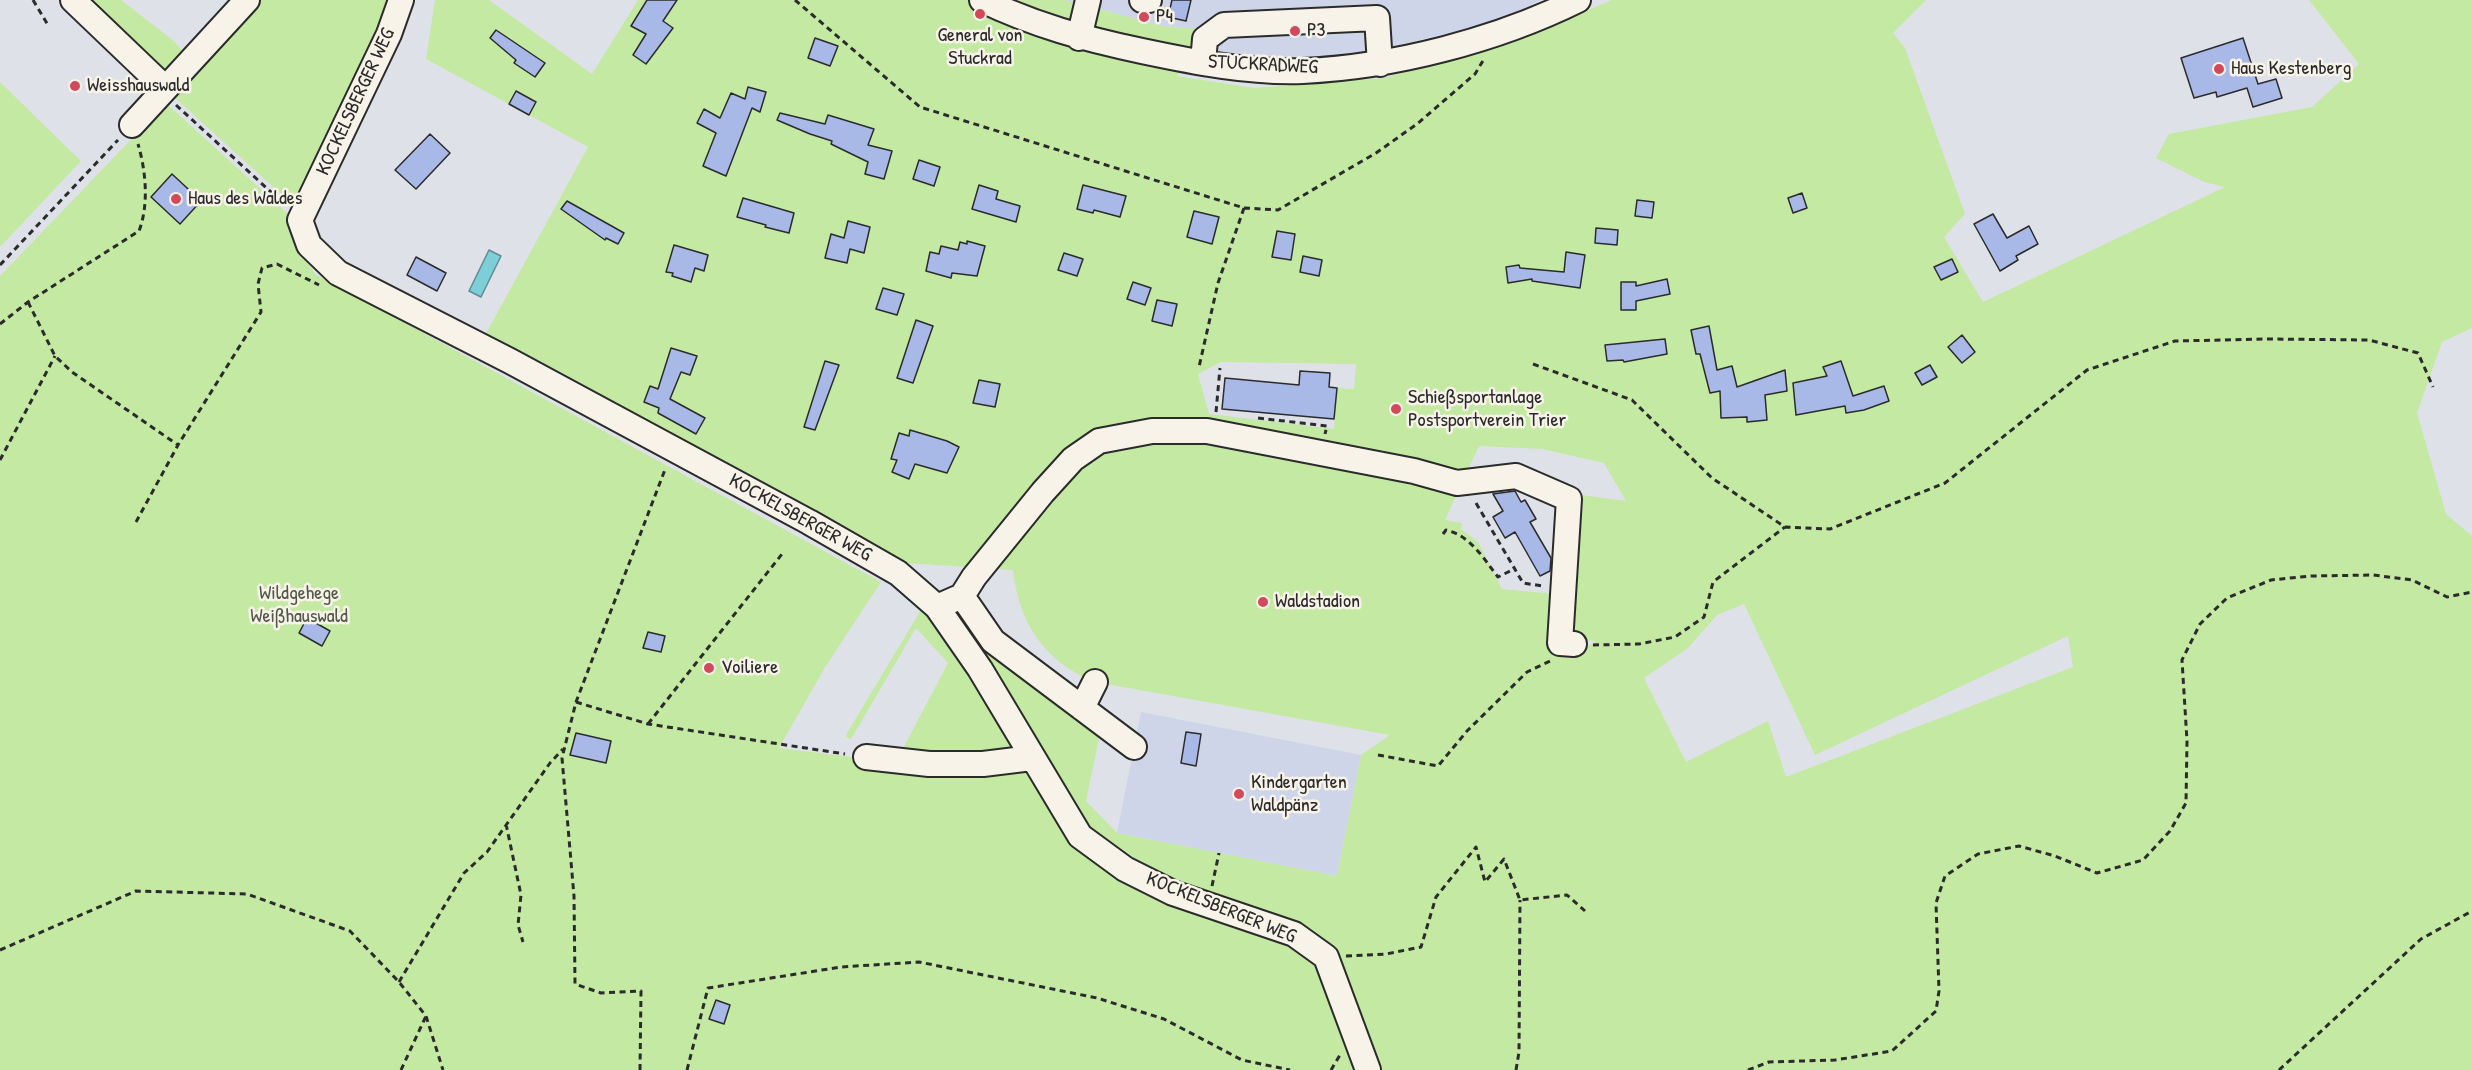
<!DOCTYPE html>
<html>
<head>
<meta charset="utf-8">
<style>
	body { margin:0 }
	canvas { display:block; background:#dfe1e8 }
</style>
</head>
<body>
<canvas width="2472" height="1070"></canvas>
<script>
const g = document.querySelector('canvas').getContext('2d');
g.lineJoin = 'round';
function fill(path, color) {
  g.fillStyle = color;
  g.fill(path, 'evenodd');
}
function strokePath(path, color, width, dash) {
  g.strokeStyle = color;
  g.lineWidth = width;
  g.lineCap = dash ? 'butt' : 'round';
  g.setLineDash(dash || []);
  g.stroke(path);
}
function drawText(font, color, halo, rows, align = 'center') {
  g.font = font + ' "Patrick Hand",sans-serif';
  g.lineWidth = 5;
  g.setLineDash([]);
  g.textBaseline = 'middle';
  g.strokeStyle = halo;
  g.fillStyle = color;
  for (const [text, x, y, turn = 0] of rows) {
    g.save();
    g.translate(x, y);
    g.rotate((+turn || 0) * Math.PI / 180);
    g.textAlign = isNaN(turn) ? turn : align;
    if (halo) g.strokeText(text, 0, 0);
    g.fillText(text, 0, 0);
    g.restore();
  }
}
fill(new Path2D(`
	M1065 0H1541L1497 21 1396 46 1302 63 1190 54 1196 29 1162 26Z
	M1141 712 1361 755 1337 876 1117 833Z`), '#ced5e8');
fill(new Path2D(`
	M84 0H121L174 41 184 53 164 72Z
	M261 0H390L378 35 294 206 172 95Z
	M435 0H489L592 74 638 0H1065L1162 26 1196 29 1190 54 1177 76 1254 88 1384 78 1471 52 1559 22 1612 0H1926L1893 33 1905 48 1965 214 1944 237 1983 302 2225 187 2204 182 2156 158 2169 134 2312 107 2359 64 2309 0H2472V328L2442 342 2417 413 2446 514 2472 536V1070H0V276L166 103 289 215 296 223C292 240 307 260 315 274L881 582 824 669 779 748 956 770 1024 768 1038 759 981 664 989 646 1100 733 1086 801 1117 833 1337 876 1361 755 1390 735 1095 682C1045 662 1019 624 1013 570L905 563 483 339 588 147 426 59ZM1221 362 1356 364 1354 389 1337 388 1334 429 1209 414 1198 374ZM1479 446 1542 449 1604 463 1626 501 1574 494 1566 638 1596 641 1579 652 1552 650 1555 594 1502 589 1478 542 1461 529 1462 523 1445 520ZM1744 604 1815 755 2068 636 2073 667 1786 777 1768 721 1686 762 1644 678 1688 648 1717 615Z
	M0 82 81 161 0 247Z
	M924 605 1020 752 899 756 948 663 916 628 851 739 846 737 847 733Z`), '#c3e9a3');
const water = new Path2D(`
	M489 250 501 256 481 297 469 291Z`);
fill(water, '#7eced8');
strokePath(water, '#5d8d93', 1.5);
const building = new Path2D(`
	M647 0H677L663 21 673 28 646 64 633 55 646 34 631 26Z
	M1172 0H1191L1186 21 1168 17Z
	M496 30 545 63 535 77 514 63 516 60 490 38Z
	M815 38 838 46 830 66 808 58Z
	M2243 38 2258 84 2276 79 2282 98 2253 107 2247 88 2217 97 2216 92 2194 98 2181 58Z
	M748 87 766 92 760 112 752 108 726 176 703 166 716 133 697 123 704 109 720 118 731 93 745 99Z
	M516 91 536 102 529 115 509 104Z
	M780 113 825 124 828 115 874 129 868 145 892 151 884 179 865 174 868 162 831 144 832 141 810 134 777 120Z
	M430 134 450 153 416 189 395 170Z
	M919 160 940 167 934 186 913 179Z
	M172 174 201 201 180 224 151 197Z
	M979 185 998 191 996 199 1020 206 1016 222 972 209Z
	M1083 185 1126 196 1120 217 1094 210 1093 213 1077 209Z
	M1802 193 1807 208 1793 213 1788 198Z
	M743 198 794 213 789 233 765 227 766 225 737 217Z
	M1637 200 1654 202 1652 218 1635 216Z
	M567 201 624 233 618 244 606 238 605 240 561 209Z
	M1194 211 1219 217 1212 244 1187 237Z
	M1993 214 2007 238 2029 226 2038 244 2016 256 2018 260 2000 271 1974 224Z
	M848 221 870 227 864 253 850 249 847 263 825 258 831 234 844 238Z
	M1596 228 1618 230 1617 245 1595 243Z
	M1277 231 1295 234 1291 260 1272 257Z
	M967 241 985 246 977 276 952 273 951 278 926 271 930 252 939 254 941 246 958 250 960 242 967 244Z
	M674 245 708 255 704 271 695 268 691 282 672 276 673 273 666 272Z
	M1566 252 1585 255 1580 288 1532 281V279L1508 283 1506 267 1519 265 1520 268 1564 272Z
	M1064 253 1083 259 1077 276 1058 270Z
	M1303 256 1322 260 1319 276 1300 272Z
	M416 257 446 273 437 291 407 275Z
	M1952 259 1958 272 1941 280 1934 267Z
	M1667 279 1670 294 1636 301V310H1621V282H1636V286Z
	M1133 282 1151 288 1145 305 1127 299Z
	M883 288 904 294 897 315 876 309Z
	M1157 300 1177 304 1172 326 1152 321Z
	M916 320 933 326 913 383 897 378Z
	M1709 326 1717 370 1732 366 1737 387 1785 370 1787 391 1765 395 1767 420 1747 422V417L1721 418 1720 391 1710 393 1700 354H1696L1691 330Z
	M1962 335 1975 352 1962 363 1948 347Z
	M1665 339 1667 354 1624 362 1623 360 1607 361 1605 345Z
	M671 348 697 356 690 375 681 372 670 399 705 418 696 434 658 413 659 408 644 402 650 386 658 389Z
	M825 361 839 365 815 430 804 427Z
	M1841 361 1853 396 1884 386 1889 401 1864 410 1846 413 1845 406 1796 415 1793 383 1827 376 1823 367Z
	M1930 365 1937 377 1922 385 1915 373Z
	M1300 371 1330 373 1329 387 1337 388 1334 419 1222 409 1225 378 1299 385Z
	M979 380 1000 384 995 407 973 403Z
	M910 430 947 441 959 447 947 473 915 464 909 479 892 472 897 460 891 459 899 433 909 436Z
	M1515 491 1521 502 1525 500 1536 519 1530 522 1551 558 1550 571 1540 576 1515 532 1505 538 1493 517 1503 511 1493 494Z
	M307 618 330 631 322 646 299 633Z
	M648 632 665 636 661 652 643 648Z
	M1186 732 1201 734 1196 766 1181 763Z
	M576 733 611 741 606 763 570 755Z
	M716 1000 730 1005 724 1024 709 1019Z`);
fill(building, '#a8b8e7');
strokePath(building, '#2b2b2b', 1.5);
const minor = new Path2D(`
	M73 0 165 88
	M401 0 389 34 300 220 309 245 338 273 510 361 809 522 898 573 937 607 980 669 1080 836 1125 869 1173 893 1294 934 1326 957 1368 1070
	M982 0C1034 25 1085 39 1142 51 1194 62 1249 73 1303 71 1394 67 1497 40 1578 0
	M1142 0H1149
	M1079 38 1088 0
	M1203 63 1205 39 1224 25 1377 18 1380 64
	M132 125 247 0
	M962 596 993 641 1134 747
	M937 607 962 596 974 577 1043 492 1073 459 1099 441 1152 431H1207L1414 471 1457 483 1516 476 1569 499 1560 643 1574 644
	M1082 708 1095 682
	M866 757 929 764H983L1032 758`);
strokePath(minor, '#2b2b2b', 28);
strokePath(new Path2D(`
	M33 0 48 25
	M795 0 920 107 1244 208 1218 283 1199 367
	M176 105 284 204
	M1244 208 1278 210 1376 153 1417 124 1475 74 1484 59
	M0 265 118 140
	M28 302 55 356 72 372 178 445
	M0 324 28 302 139 231C149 205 146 171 138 144
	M1533 364 1632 400 1712 478 1785 527 1830 529 1945 483 2087 370 2175 341 2268 339 2369 340 2418 353 2433 387
	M1216 412 1220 368
	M1258 418 1327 426 1325 434
	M0 460 55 356
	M1476 503 1523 583 1543 586
	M136 522 178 445 261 312 258 284 262 268 277 264 319 285
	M1443 534 1446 530C1471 536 1483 558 1498 577L1514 569
	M1593 645 1639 644 1675 637 1704 617 1713 582 1785 527
	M576 702 648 724 845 754
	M648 724 782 554
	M1378 755 1438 766 1467 731 1527 672 1550 661
	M506 824 521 895 518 925 523 942
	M1212 886 1219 853
	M0 950 136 891 247 894 350 931 399 982 426 1016 443 1070
	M1346 956 1386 954 1421 947 1436 897 1476 847 1485 882 1504 859 1520 900 1567 895 1585 911
	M399 982 464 873 487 852 550 763 563 749
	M401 1070 426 1016
	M640 1070 641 991 601 993 575 984 574 896 562 758 576 702 666 467
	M687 1070 708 988 841 967 919 962 1097 998 1164 1019 1242 1060 1290 1070
	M1331 1070 1340 1055
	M1516 1070 1519 1052 1520 900
	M1748 1070 1769 1062 1835 1060 1892 1051 1936 1011 1939 991 1936 903 1945 876 1978 854 2019 846 2055 856 2097 873 2143 860 2170 831 2186 803 2187 741 2182 660 2200 624 2227 598 2271 580 2310 576 2373 575 2412 580 2447 597 2472 592
	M2279 1070 2421 939 2472 911`), '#2b2b2b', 3, [6, 4.5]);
strokePath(minor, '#f7f3e8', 24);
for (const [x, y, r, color] of [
	[980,14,6,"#d1495b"],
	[1144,17,6,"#d1495b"],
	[1295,31,6,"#d1495b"],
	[2219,69,6,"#d1495b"],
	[75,86,6,"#d1495b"],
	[176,199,6,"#d1495b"],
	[1396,409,6,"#d1495b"],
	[1263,602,6,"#d1495b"],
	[709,668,6,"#d1495b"],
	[1239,794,6,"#d1495b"]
]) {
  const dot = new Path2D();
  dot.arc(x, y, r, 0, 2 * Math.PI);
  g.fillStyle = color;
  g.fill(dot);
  strokePath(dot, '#f7f3e8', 2);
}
drawText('20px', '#2b2b2b', '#f7f3e8', [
	["P4",1156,17],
	["P3",1307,31],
	["General von",980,36,"center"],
	["Stuckrad",980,59,"center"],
	["Haus Kestenberg",2231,69],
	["Weisshauswald",87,86],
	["Haus des Waldes",188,199],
	["Schießsportanlage",1408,398],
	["Postsportverein Trier",1408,421],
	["Waldstadion",1275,602],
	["Voiliere",721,668],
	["Kindergarten",1251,783],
	["Waldpänz",1251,806]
], 'left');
drawText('20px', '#2b2b2b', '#f7f3e8', [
	["STUCKRADWEG",1263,65,3],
	["KOCKELSBERGER WEG",356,102,-65],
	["KOCKELSBERGER WEG",800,518,29],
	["KOCKELSBERGER WEG",1221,908,22]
]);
drawText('20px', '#515a49', '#f7f3e8', [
	["Wildgehege",299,594],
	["Weißhauswald",299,617]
]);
</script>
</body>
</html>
